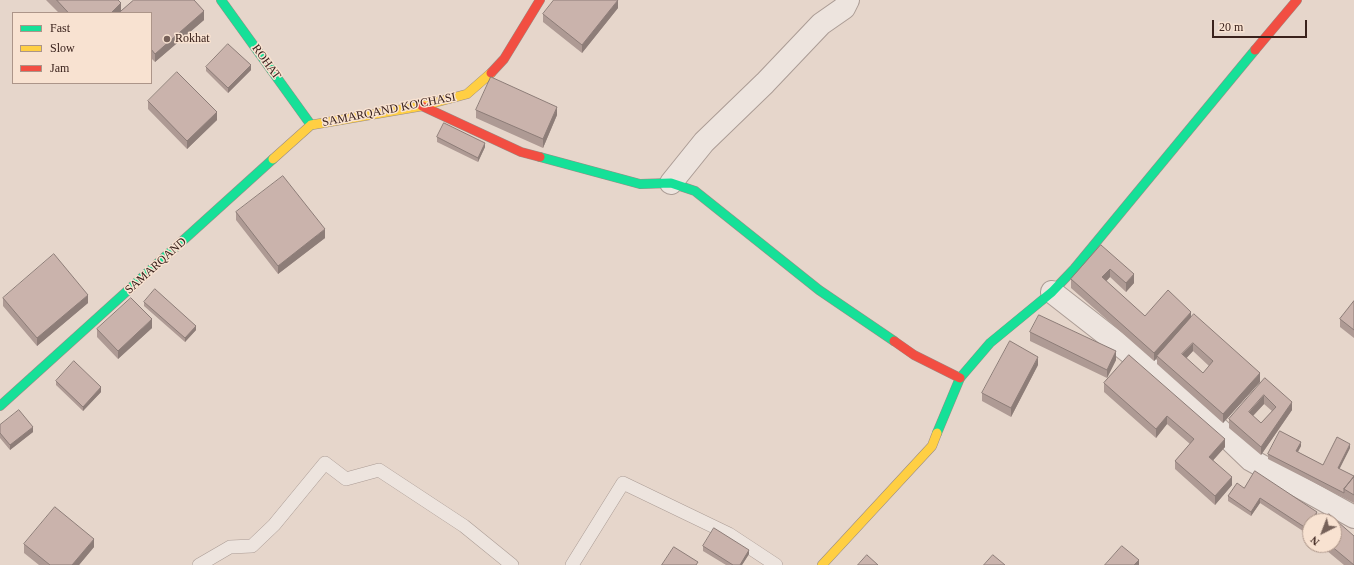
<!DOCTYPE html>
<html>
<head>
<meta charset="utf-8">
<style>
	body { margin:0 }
	#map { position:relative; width:1354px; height:565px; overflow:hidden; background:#e6d6cb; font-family:Georgia,serif }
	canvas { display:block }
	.legend { position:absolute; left:12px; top:12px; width:140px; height:72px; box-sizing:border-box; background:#f8e2d1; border:1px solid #ac9589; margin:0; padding:5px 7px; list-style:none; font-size:12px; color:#3a221c }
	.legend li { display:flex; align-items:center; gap:8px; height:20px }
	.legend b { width:20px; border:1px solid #ac9589 }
	.north { position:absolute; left:1302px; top:513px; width:40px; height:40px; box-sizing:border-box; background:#f8e2d1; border:1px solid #ac9589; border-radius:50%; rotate:222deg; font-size:11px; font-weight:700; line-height:16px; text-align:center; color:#3a221c }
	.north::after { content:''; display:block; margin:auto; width:14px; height:18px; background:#766159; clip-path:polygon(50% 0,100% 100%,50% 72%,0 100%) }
	.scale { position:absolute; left:1212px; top:20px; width:95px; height:18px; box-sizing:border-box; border:2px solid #3a221c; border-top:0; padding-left:5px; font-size:12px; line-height:14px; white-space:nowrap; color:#3a221c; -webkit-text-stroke:3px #f8e2d1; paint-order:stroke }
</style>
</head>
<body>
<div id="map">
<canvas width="1354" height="565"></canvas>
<ul class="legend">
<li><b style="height:5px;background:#16e098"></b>Fast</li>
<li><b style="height:5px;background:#ffcf43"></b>Slow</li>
<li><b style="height:5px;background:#f24e42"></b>Jam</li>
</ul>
<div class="north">N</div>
<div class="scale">20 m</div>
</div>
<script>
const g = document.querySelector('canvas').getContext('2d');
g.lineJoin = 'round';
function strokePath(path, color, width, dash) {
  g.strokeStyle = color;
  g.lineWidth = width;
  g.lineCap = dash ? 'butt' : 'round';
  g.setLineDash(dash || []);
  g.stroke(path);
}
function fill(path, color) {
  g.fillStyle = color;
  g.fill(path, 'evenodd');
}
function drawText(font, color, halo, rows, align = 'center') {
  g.font = font + ' Georgia,serif';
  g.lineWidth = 3;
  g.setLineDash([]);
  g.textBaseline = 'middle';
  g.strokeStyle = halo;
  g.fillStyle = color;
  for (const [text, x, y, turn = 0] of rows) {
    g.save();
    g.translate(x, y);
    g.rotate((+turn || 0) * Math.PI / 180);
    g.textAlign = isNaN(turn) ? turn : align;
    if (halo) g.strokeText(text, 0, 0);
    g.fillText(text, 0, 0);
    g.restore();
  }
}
const lane = new Path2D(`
	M199 565 230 547 252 546 274 525 325 463 346 479 379 470 464 526 512 565
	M572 565 623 483 729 534 776 565`);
const street = new Path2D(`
	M671 183 704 142 765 83 821 24 844 8 848 0
	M1052 292 1180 392 1251 460 1354 517`);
const fast = new Path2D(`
	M221 0 311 125
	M540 157 640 184 671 183 695 191 819 290 894 341
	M0 406 273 159
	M937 433 960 378 990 343 1052 292 1074 269 1255 50`);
const slow = new Path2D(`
	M311 125 422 106 467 94 491 73
	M273 159 311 125
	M822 565 932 446 937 433`);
const jam = new Path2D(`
	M1255 50 1297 0
	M491 73 504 59 540 0
	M422 106 521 152 540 157
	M894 341 914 355 960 378`);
strokePath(lane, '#ab9c95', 14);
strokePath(street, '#ab9c95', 24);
strokePath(fast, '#9a8c85', 10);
strokePath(slow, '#9a8c85', 10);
strokePath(jam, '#9a8c85', 10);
strokePath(lane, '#ede4de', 13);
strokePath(street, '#ede4de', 22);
strokePath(fast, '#16e098', 9);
strokePath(slow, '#ffcf43', 9);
strokePath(jam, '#f24e42', 9);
fill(new Path2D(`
	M46 0H118L121 3V11L134 0H194L204 11V20L155 62 151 58V13H59Z
	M618 8 582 53 543 22V14Z
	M206 67 251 70 228 93 206 71Z
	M148 101 217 120 187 149 148 109Z
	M476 110 557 115 543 148 476 118Z
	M437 137 485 147 478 162 437 142Z
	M236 212 325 238 278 274 236 220Z
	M1101 245 1134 283 1126 292 1110 277 1106 281 1145 316 1191 318 1260 382 1223 423 1157 364V358L1154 361 1071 288V279ZM1193 351 1209 366 1203 373 1186 358Z
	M3 298 88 303 37 346 3 306Z
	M1354 301V338L1340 327V319Z
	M144 302 196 330 185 342 144 306Z
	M152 328 118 359 97 337V329Z
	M1030 332 1116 360 1107 378 1030 341Z
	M1129 355 1225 447 1213 460 1232 485 1215 505 1175 469V461L1190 444 1167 424 1156 438 1104 392V383Z
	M1038 365 1011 417 982 401V393Z
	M1265 378 1292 410 1261 455 1229 428V419ZM1264 404 1272 411 1261 423 1253 416Z
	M56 381 101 392 83 411 56 385Z
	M0 425 33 432 10 450 0 438Z
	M1301 446 1298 452 1323 465 1350 448 1339 469 1354 476V503L1268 459V454Z
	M1244 488 1317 516 1310 521V527L1306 533 1260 503 1251 516 1228 501V496Z
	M24 544 94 547 79 565H39L24 553Z
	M1320 545H1334L1354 565H1344Z
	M703 546 749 554 742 565H726L703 551Z`), '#ae9a94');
fill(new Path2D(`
	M618 0V8L582 53V45Z
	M121 3V13H111Z
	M204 11V20L155 62V54Z
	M251 65V70L228 93V88Z
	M557 107V115L543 148V139Z
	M217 112V120L187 149V141Z
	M485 143V147L478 162V158Z
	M325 229V238L278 274V266Z
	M1110 269V277L1102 286V277Z
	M1134 274V283L1126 292V283Z
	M88 295V303L37 346V338Z
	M1191 312V320L1157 356V358L1154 361V353Z
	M152 319V328L118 359V351Z
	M196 326V330L185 342V338Z
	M1193 343V351L1182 363V354Z
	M1116 351V360L1107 378V370Z
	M1038 357V365L1011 417V408Z
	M1260 373V382L1223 423V414Z
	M101 387V392L83 411V407Z
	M1264 395V404L1249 420V412Z
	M1292 402V410L1261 455V447Z
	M1167 416V424L1156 438V429Z
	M33 427V432L10 450V445Z
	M1225 439V447L1209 465V457Z
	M1301 442V446L1296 455V451Z
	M1350 444V448L1338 472V468Z
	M1232 477V485L1215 505V496Z
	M1260 498V503L1251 516V512Z
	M1317 512V516L1314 521H1311Z
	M1310 523V527L1306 533V528Z
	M94 539V547L79 565H72Z
	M749 550V554L742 565H740Z
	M1139 560V565H1134Z`), '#8d7d78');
const building = new Path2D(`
	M57 0H118L121 3 111 13H69Z
	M134 0H194L204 11 155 54 151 49V13H119Z
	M554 0H618L582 45 543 14Z
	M228 44 251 65 228 88 206 67Z
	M177 72 217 112 187 141 148 101Z
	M491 77 557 107 543 139 476 110Z
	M444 123 485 143 478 158 437 137Z
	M283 176 325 229 278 266 236 212Z
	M1101 245 1134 274 1126 283 1110 269 1102 277 1145 316 1168 290 1191 312 1154 353 1071 279Z
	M54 254 88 295 37 338 3 298Z
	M155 289 196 326 185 338 144 302Z
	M131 298 152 319 118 351 97 329Z
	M1354 301V330L1340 319Z
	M1194 314 1260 373 1223 414 1157 356ZM1193 343 1213 361 1203 373 1182 354Z
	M1039 315 1116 351 1107 370 1030 332Z
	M1010 341 1038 357 1011 408 982 393Z
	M1129 355 1225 439 1209 457 1232 477 1215 496 1175 461 1194 439 1167 416 1156 429 1104 383Z
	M74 361 101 387 83 407 56 381Z
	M1265 378 1292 402 1261 447 1229 419ZM1264 395 1276 407 1261 423 1249 412Z
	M19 410 33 427 10 445 0 433V425Z
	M1280 431 1301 442 1296 451 1323 465 1337 437 1350 444 1338 468 1354 476 1344 489V493L1268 454Z
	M1255 471 1317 512 1311 521H1310V523L1306 528 1260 498 1251 512 1228 496 1237 483 1244 488Z
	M1354 477V495L1344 489Z
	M55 507 94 539 72 565H50L24 544Z
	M1329 514 1354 536V565L1330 545H1334V521H1323Z
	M714 528 749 550 740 565H733L703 546Z
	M1122 546 1139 560 1134 565H1105Z
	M674 547 698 562 696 565H662Z
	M867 555 878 565H858Z
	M993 555 1005 565H984Z`);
fill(building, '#cab3ac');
strokePath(building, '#8d7d78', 1);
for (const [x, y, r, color] of [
	[167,39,4,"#766159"]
]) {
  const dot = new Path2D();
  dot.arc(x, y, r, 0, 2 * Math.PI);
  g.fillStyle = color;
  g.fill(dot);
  strokePath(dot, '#f8e2d1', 1.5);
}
drawText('12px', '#3a221c', '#f8e2d1', [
	["Rokhat",175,39]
], 'left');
drawText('12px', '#3a221c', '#f8e2d1', [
	["ROHAT",266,62,54],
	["SAMARQAND KO'CHASI",389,110,-11],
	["SAMARQAND",156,266,-42]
]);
</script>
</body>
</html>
